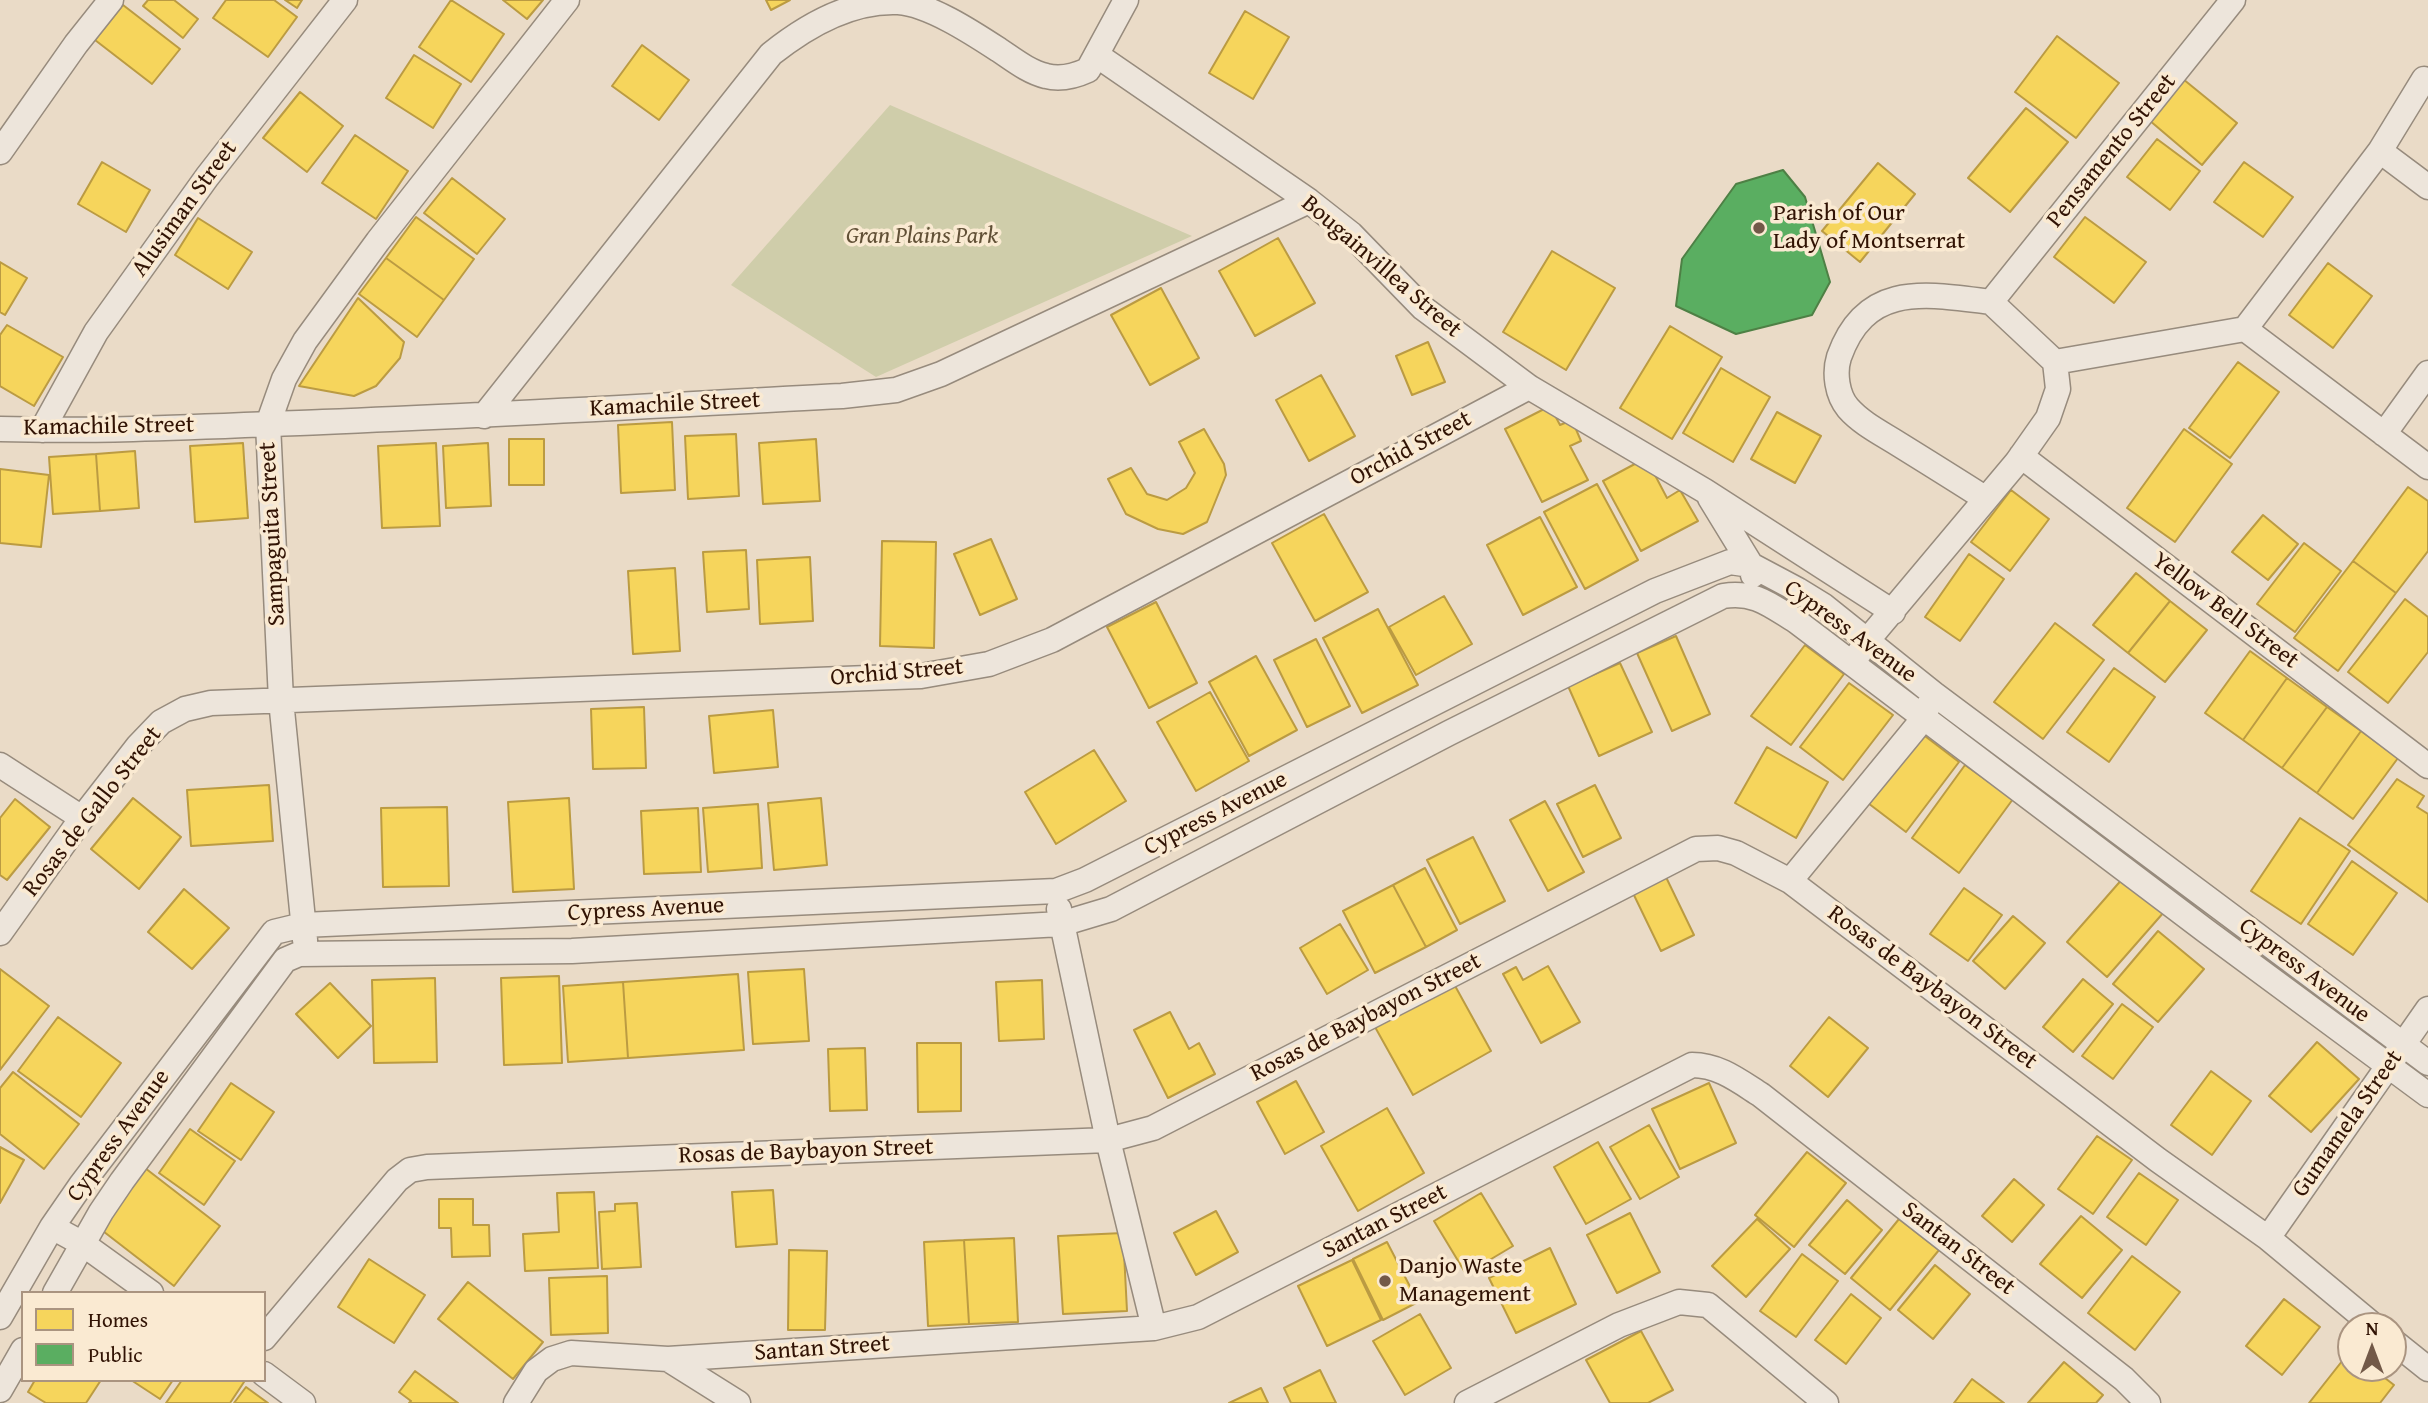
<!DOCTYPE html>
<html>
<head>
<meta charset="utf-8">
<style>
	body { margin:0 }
	#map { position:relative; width:2428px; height:1403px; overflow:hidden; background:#eadbc7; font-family:"Gentium Book Plus",serif }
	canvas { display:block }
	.legend { position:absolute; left:21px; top:1291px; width:245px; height:91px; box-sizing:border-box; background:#faead2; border:2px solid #aa9480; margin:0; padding:9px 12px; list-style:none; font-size:21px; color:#311304 }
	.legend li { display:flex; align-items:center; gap:14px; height:35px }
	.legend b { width:35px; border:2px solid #aa9480 }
	.north { position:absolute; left:2337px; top:1312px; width:70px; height:70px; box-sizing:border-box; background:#faead2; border:2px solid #aa9480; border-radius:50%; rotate:0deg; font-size:19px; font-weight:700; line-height:28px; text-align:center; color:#311304 }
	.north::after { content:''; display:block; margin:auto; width:24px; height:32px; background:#725948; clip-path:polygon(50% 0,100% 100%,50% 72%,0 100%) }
</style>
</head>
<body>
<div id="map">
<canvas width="2428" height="1403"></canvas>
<ul class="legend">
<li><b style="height:19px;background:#f6d55c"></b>Homes</li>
<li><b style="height:19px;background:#5aae61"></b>Public</li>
</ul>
<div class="north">N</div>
</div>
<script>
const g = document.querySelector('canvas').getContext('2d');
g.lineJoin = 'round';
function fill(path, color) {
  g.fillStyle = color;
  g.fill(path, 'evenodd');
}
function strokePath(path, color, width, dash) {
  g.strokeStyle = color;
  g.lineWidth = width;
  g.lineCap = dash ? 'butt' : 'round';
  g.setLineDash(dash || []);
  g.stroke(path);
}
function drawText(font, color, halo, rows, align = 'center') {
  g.font = font + ' "Gentium Book Plus",serif';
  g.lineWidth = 7;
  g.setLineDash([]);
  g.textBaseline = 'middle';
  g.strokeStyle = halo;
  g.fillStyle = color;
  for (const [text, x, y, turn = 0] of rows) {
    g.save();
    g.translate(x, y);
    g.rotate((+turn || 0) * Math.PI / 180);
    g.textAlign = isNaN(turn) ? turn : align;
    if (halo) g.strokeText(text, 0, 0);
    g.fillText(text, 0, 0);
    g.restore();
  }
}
fill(new Path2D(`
	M890 105 1192 236 876 377 731 285Z`), '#cfcdaa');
const homes = new Path2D(`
	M148 0H174L198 19 183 38 143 6Z
	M226 0H274L297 17 268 57 213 18Z
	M285 0H302L297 8Z
	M451 0 504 34 471 82 419 47Z
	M503 0H543L527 19Z
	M766 0H790L771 10Z
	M123 5 180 49 152 84 95 40Z
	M1245 11 1289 37 1253 99 1209 73Z
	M2057 36 2119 83 2076 138 2015 92Z
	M642 45 689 80 659 120 612 86Z
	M414 55 461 84 433 128 386 98Z
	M2183 79 2237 123 2202 165 2149 120Z
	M300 92 343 126 307 172 263 138Z
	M2026 108 2068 142 2010 212 1968 178Z
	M355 135 408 171 376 219 322 183Z
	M2157 139 2200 171 2170 210 2127 177Z
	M102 162 150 190 126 232 78 204Z
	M2244 162 2293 197 2263 237 2214 202Z
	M1878 163 1915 194 1860 262 1822 231Z
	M452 178 505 219 477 254 424 213Z
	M416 217 474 259 444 300 386 258Z
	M2085 217 2146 262 2114 303 2054 257Z
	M198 218 252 252 228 289 175 255Z
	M1278 238 1315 303 1255 336 1219 271Z
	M1552 251 1615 288 1566 370 1503 332Z
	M386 258 444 300 417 337 359 294Z
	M0 262 27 278 5 315 0 312Z
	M2328 263 2372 296 2333 348 2289 315Z
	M1161 288 1199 358 1150 385 1111 315Z
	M358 298 404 342 400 358 376 386 354 396 299 386Z
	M7 325 63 357 34 406 0 386V335Z
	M1670 326 1722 357 1672 439 1620 408Z
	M1428 342 1445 382 1412 395 1396 356Z
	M2238 362 2279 392 2230 458 2189 428Z
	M1721 368 1770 397 1733 462 1683 433Z
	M1321 375 1355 436 1309 461 1276 400Z
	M1550 406 1560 425 1572 420 1581 441 1570 446 1588 480 1542 502 1505 429Z
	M1777 412 1821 436 1795 483 1751 459Z
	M672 422 675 490 621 493 618 425Z
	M1204 429 1224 464 1226 475 1207 522 1183 534 1158 529 1126 514 1108 479 1131 468 1147 494 1167 500 1186 488 1195 473 1179 442Z
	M2184 429 2232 464 2175 542 2127 508Z
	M736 434 739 496 688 499 685 436Z
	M509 439H544V485H509Z
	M816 439 820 501 763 504 759 443Z
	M243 443 248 518 195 522 190 446Z
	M436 443 440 526 382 528 378 446Z
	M488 443 491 506 446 508 443 446Z
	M135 451 139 508 100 511 96 454Z
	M96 454 100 511 53 514 49 457Z
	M1646 458 1667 498 1680 490 1698 521 1641 551 1603 481Z
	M0 469 49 475 41 547 0 543Z
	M1597 484 1638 560 1585 589 1544 512Z
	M2408 487 2428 501V551L2396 593 2353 561Z
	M2011 490 2049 519 2010 571 1971 542Z
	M1324 514 1368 592 1315 621 1272 543Z
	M2263 515 2298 544 2268 580 2232 552Z
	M1540 517 1577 587 1523 615 1487 545Z
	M991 539 1017 599 980 615 954 554Z
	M882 541 936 542 934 648 880 646Z
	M2304 543 2341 571 2295 632 2257 604Z
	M746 550 749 609 707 612 703 552Z
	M1969 554 2004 579 1960 641 1925 617Z
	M810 557 813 621 760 624 757 560Z
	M2353 561 2396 593 2338 671 2294 638Z
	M675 568 680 651 633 654 628 571Z
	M2136 573 2170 601 2128 653 2093 625Z
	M1444 596 1472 644 1416 675 1389 627Z
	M2405 599 2428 617V652L2388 703 2348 672Z
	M2170 601 2207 630 2165 682 2128 653Z
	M1156 602 1197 683 1149 708 1107 627Z
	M1378 609 1418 685 1362 713 1323 638Z
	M2055 623 2104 660 2043 739 1994 702Z
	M1676 636 1710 714 1672 731 1637 653Z
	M1316 639 1350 706 1307 727 1274 660Z
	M1805 645 1844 674 1791 745 1751 716Z
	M2250 651 2287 678 2243 740 2205 713Z
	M1256 656 1297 730 1249 756 1209 682Z
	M1620 663 1652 732 1599 756 1568 686Z
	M2114 668 2155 697 2109 762 2067 732Z
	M2287 678 2327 707 2282 768 2243 740Z
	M1849 683 1893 715 1843 780 1800 747Z
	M1210 692 1249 761 1196 791 1157 722Z
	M644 707 646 768 593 769 591 709Z
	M2327 707 2361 731 2317 793 2282 768Z
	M773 710 778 767 714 773 709 716Z
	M1917 730 1959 762 1906 832 1864 800Z
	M2361 731 2398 758 2353 819 2317 793Z
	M1767 747 1828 782 1796 838 1735 803Z
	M1094 750 1126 801 1056 844 1025 792Z
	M1965 765 2013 799 1959 873 1912 838Z
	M2397 779 2424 796 2417 807 2428 814V902L2348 845Z
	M269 785 273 841 191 846 187 790Z
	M1595 785 1621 838 1583 857 1557 804Z
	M133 798 181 837 139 889 91 849Z
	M569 798 574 889 513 892 508 802Z
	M821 798 827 865 774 870 768 803Z
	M15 799 50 827 7 880 0 875V818Z
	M1545 801 1584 872 1548 891 1510 820Z
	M758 804 762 868 708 872 703 808Z
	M447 807 449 886 383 887 381 808Z
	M698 808 701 872 644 874 641 811Z
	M2300 818 2350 851 2301 924 2251 891Z
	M1473 837 1505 901 1460 924 1427 860Z
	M2352 861 2397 893 2353 955 2308 924Z
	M1425 868 1457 930 1426 947 1393 885Z
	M1664 873 1694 935 1661 951 1631 889Z
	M2124 877 2164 912 2107 977 2067 942Z
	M1393 885 1426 947 1375 973 1343 911Z
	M1964 888 2002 915 1968 961 1930 934Z
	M184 889 229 928 192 969 148 932Z
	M2013 916 2045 943 2005 989 1973 961Z
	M1340 924 1368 970 1327 994 1300 948Z
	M2158 931 2204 969 2158 1022 2113 984Z
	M1548 966 1580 1022 1541 1043 1503 974 1516 967 1523 980Z
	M0 969 49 1006 0 1070Z
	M804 969 809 1041 753 1044 748 972Z
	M738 974 744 1050 628 1058 623 982Z
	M559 976 562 1063 504 1065 501 978Z
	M435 978 437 1062 374 1063 372 980Z
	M2083 979 2113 1004 2073 1052 2043 1027Z
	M1042 980 1044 1039 999 1041 996 982Z
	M623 982 628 1058 568 1062 563 986Z
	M330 983 371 1026 338 1058 296 1014Z
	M1454 984 1491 1051 1413 1095 1375 1027Z
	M2122 1004 2153 1027 2113 1079 2082 1056Z
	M1170 1012 1189 1049 1199 1043 1215 1074 1168 1098 1134 1030Z
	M58 1017 121 1063 81 1117 18 1071Z
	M1829 1017 1868 1048 1828 1097 1790 1066Z
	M2317 1042 2359 1079 2311 1132 2269 1096Z
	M917 1043H961V1111L918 1112Z
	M865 1048 867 1110 830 1111 828 1049Z
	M2211 1071 2251 1101 2212 1155 2171 1125Z
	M13 1072 79 1124 44 1169 0 1134V1088Z
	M1296 1081 1324 1132 1285 1154 1257 1102Z
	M231 1083 274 1112 241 1160 198 1131Z
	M1709 1083 1736 1143 1680 1169 1652 1109Z
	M1387 1108 1424 1173 1358 1211 1321 1146Z
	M1649 1125 1679 1177 1640 1199 1610 1147Z
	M190 1129 235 1161 204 1205 159 1173Z
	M2097 1136 2132 1160 2093 1214 2058 1189Z
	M1598 1142 1631 1199 1586 1224 1554 1167Z
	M0 1147 24 1160 0 1203Z
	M1807 1152 1846 1183 1794 1247 1755 1215Z
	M145 1168 220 1226 174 1286 99 1228Z
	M2139 1173 2178 1200 2146 1245 2107 1217Z
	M2014 1179 2044 1205 2012 1242 1982 1216Z
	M773 1190 777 1244 736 1247 732 1192Z
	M594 1192 598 1268 525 1271 523 1234 559 1232 557 1193Z
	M1481 1193 1513 1246 1466 1274 1434 1221Z
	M439 1199H473V1225H489L490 1256 452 1257 451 1228H439Z
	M1847 1200 1882 1230 1845 1274 1809 1245Z
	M637 1203 641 1267 602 1269 599 1212 615 1211V1204Z
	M1216 1211 1238 1252 1196 1275 1174 1233Z
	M1630 1213 1660 1272 1617 1293 1587 1235Z
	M2081 1216 2122 1250 2082 1298 2040 1264Z
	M1757 1219 1790 1249 1746 1297 1712 1266Z
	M1899 1219 1939 1250 1890 1310 1851 1278Z
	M1123 1233 1127 1311 1063 1314 1058 1236Z
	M1014 1238 1018 1322 969 1324 964 1240Z
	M964 1240 969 1324 928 1326 924 1242Z
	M1387 1242 1418 1302 1383 1320 1353 1259Z
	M1550 1248 1576 1304 1516 1333 1489 1278Z
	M789 1250 827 1251 825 1330H788Z
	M1802 1254 1838 1281 1796 1337 1760 1311Z
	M2132 1256 2180 1292 2135 1350 2088 1313Z
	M369 1259 425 1295 394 1343 338 1307Z
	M1352 1260 1381 1320 1327 1346 1298 1286Z
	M1935 1265 1970 1294 1933 1339 1898 1310Z
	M607 1276 608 1333 551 1335 549 1278Z
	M468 1282 543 1342 513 1379 438 1319Z
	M1851 1294 1881 1318 1846 1364 1815 1340Z
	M2284 1299 2320 1327 2282 1375 2246 1346Z
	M1420 1314 1451 1368 1405 1395 1373 1341Z
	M1641 1331 1673 1390 1648 1403H1610L1586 1360Z
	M2350 1351 2351 1368H2372L2394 1385 2380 1403H2309Z
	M2064 1362 2103 1395 2096 1403H2028Z
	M1320 1370 1336 1403H1291L1284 1388Z
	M415 1371 458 1403H409L411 1401 399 1392Z
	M1972 1379 2004 1403H1954Z
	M35 1380H101L86 1403H46L28 1392Z
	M131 1380H173L160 1399Z
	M182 1380H242L244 1382 230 1403H166Z
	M246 1387 268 1403H234Z
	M1261 1388 1268 1403H1229Z`);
fill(homes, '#f6d55c');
strokePath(homes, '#bb9b42', 2);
const public = new Path2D(`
	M1783 170 1805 197 1830 282 1812 315 1736 334 1676 306 1682 259 1736 184Z`);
fill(public, '#5aae61');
strokePath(public, '#4e8045', 2);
const street = new Path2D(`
	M1098 56 1309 201 1351 234 1423 308 1529 387 1705 491 1893 612
	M2380 151 2428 187
	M0 152 76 44 111 0
	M2245 329 2428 467
	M2055 362 2245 329 2380 151 2424 79
	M484 416 771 54C806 26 850 0 898 2 929 4 973 33 999 50 1014 60 1029 72 1046 76 1061 80 1075 76 1088 70L1126 0
	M0 429C107 432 216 426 323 422 496 415 669 405 842 396L896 390 941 374 1309 201
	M42 430 96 332 207 177 345 0
	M2384 434 2428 373
	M2021 456 2428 766
	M1710 498 1751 565 1753 575
	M1986 499C1958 481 1929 463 1900 445 1883 434 1862 424 1848 408 1837 395 1834 373 1839 357 1866 281 1926 294 1991 302L2233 0
	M1858 655 1866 642 2017 462 2048 418 2058 389 2055 362 1991 302
	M0 765 82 818
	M1790 881 1923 719 1928 706
	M1059 909 1108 1140 1154 1328
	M0 933 82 818 138 746 161 722 185 709 211 703 921 676 989 664 1052 640 1529 387
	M305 940 281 700 268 424 284 379 305 341 378 241 567 0
	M52 1227 83 1244 151 1293
	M2268 1238 2428 1009
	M55 1293 101 1212 122 1181 285 960 299 954 572 951 1061 924 1111 909 1449 733 1723 596C1755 591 1770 605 1796 621L2206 931 2428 1095
	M0 1317 52 1227 81 1185 274 932 303 925 1056 891 1085 880 1655 591 1730 562 1751 565 1798 590 1824 606 1934 694 2428 1063
	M264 1338 397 1180 410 1170 427 1167 1108 1140 1153 1128 1696 849 1718 848 1736 853 1790 881 2158 1160 2268 1238 2374 1326
	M2393 1341 2428 1369
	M668 1359 738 1403
	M264 1374 303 1403
	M0 1390 23 1350
	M516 1403 536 1371 552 1359 571 1353 668 1359 1154 1328 1198 1317 1692 1065C1719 1065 1739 1081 1761 1095L2124 1379 2148 1403
	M1467 1403 1619 1325 1679 1302 1708 1305 1826 1403`);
strokePath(street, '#978b7d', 27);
strokePath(street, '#ede5db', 24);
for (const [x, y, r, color] of [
	[1759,228,7,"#725948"],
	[1385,1281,7,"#725948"]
]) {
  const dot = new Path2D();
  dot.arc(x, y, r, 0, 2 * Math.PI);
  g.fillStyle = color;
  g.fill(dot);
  strokePath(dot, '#faead2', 2.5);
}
drawText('24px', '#311304', '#faead2', [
	["Pensamento Street",2112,151,-51],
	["Alusiman Street",185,209,-54],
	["Bougainvillea Street",1381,267,41],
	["Kamachile Street",675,405,-3],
	["Kamachile Street",109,427,-1],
	["Orchid Street",1411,449,-28],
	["Sampaguita Street",273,534,-93],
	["Yellow Bell Street",2225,611,37],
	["Cypress Avenue",1850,632,36],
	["Orchid Street",897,673,-5],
	["Rosas de Gallo Street",93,812,-52],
	["Cypress Avenue",1216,814,-27],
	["Cypress Avenue",646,910,-3],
	["Cypress Avenue",2304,971,37],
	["Rosas de Baybayon Street",1932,988,37],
	["Rosas de Baybayon Street",1366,1018,-27],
	["Gumamela Street",2348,1124,-55],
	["Cypress Avenue",119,1136,-54],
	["Rosas de Baybayon Street",806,1152,-2],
	["Santan Street",1385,1222,-27],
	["Santan Street",1958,1249,38],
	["Santan Street",822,1349,-4]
]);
drawText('24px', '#311304', '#faead2', [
	["Parish of Our",1773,214],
	["Lady of Montserrat",1773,242],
	["Danjo Waste",1399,1267],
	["Management",1399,1295]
], 'left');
drawText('italic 24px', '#615036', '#faead2', [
	["Gran Plains Park",922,237]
]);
</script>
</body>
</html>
